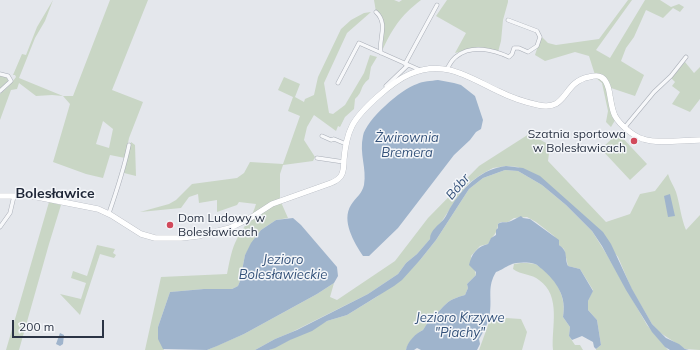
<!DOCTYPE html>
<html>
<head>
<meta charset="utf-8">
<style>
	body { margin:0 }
	#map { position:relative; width:700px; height:350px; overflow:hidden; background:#e4e7ec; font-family:Mulish,sans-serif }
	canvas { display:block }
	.scale { position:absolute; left:12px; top:320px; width:92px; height:18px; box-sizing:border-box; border:2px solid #2b3445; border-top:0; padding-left:5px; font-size:12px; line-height:14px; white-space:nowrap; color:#2b3445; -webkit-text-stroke:3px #f4f6f9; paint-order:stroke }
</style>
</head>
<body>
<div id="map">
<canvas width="700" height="350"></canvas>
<div class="scale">200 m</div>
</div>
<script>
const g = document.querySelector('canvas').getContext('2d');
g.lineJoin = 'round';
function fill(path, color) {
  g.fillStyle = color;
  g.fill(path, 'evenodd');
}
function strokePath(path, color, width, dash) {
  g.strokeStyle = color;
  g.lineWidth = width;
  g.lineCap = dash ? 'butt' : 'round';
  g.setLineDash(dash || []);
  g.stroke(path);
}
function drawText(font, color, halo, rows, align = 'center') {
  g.font = font + ' Mulish,sans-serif';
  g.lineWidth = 3;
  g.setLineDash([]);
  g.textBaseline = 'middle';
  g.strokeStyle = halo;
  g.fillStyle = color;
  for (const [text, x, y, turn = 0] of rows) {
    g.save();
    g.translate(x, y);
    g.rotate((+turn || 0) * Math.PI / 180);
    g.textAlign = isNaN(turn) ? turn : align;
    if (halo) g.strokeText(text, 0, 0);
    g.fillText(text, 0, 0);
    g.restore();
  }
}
fill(new Path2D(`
	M53 0 45 21 35 38 19 78 63 96H73L110 0H148L112 90 143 102 129 138 125 158 110 155 103 178 86 174 53 162 70 104 63 96 52 95 36 96 19 83 17 89 11 90 0 120V94L10 85 16 77 15 75H13L22 54 26 55 37 27ZM103 121 113 129 109 148 96 144Z
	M374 0H394L399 2 402 0H421C400 16 392 29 381 53L383 25 376 12Z
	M447 0H508V2L503 20 501 41 498 52C483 50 469 49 455 53L466 33 436 16Z
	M628 0H632L596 50 610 58 645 0H660L671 7 679 4 684 7 680 12 673 8 663 18 646 10 634 37 626 48 621 61 644 75 635 96 611 88 617 117 611 127 606 122 608 111 602 83 596 78 589 56 575 52 545 61 535 55 541 36 548 43 556 45 599 39Z
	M371 12 347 33 324 83 329 113 333 114 345 105 364 73 370 55 377 57 371 67 369 79C359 87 364 91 355 99L354 109 345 117 340 127 338 126 336 131 314 115 307 127 304 140 315 157 313 161 283 165 280 174V200L288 218 276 220 261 230 245 255 240 281 238 286 232 289H204L170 292 158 327 164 350H145L161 277 227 274C229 264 231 252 235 243 241 229 252 219 256 204L239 202 237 205 217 212V200L199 203 198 194 189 197 181 208 140 212 169 204 176 200 192 184 237 178 244 173 250 162 283 164 300 116 288 111 293 97 278 90 284 77 300 84 295 97 304 102 305 99 314 95 318 77 341 29 351 20 364 13Z
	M685 62 694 73 700 67V99L690 112 672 104 680 92 672 86 675 82 671 78Z
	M0 76 7 77 8 81 0 90Z
	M618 133 647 164 630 180 601 149Z
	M529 134 550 145 548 161 606 222 630 214 640 194 655 191 668 174C670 181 674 186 676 192 680 205 681 218 686 230L700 215V350L685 349 659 332 652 324 632 290 618 257 583 215 518 167 506 166 493 168 482 174 469 183 457 198 431 238 417 254 406 263 398 274 368 294 292 332 275 339 255 350H207L244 334 317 294 334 283 330 297 337 300 395 261 428 218 479 166Z
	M131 142 135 145 136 176 124 173Z
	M505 170 518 171 542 185 566 205 592 231 607 255 647 325 668 350H596V349L601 345 597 320 588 310V301L593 290 580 269 568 266 564 249 559 245 554 236 536 222 527 217 514 218 508 222H501L498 224C498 233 492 236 488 244L480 246 471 256 476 275 467 284 468 288 465 295C458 297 451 299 446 304 442 307 440 311 436 314L437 316 428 322 423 330C416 333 408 342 406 350H269L327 321 347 315 378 296 420 260 436 240 469 189 483 178Z
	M49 202 61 205 49 244 19 350H6Z
	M97 245 115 249 113 253 116 255 114 258 100 254 80 315 60 294 81 299 86 283 71 278 73 271 87 276Z
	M521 263C526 263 533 263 537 265 555 276 567 296 563 317L570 327 569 336 575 345H580L583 350H553C551 328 562 296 539 280 532 274 521 275 513 269L514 264Z
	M491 317 521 319 527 332 522 350H479Z`), '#c9d6c5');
fill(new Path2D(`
	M438 80 454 83 461 85 475 96 483 120 481 129 476 132 470 140 454 155 398 228 369 256H363C354 242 341 221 351 205 356 197 362 194 364 185 367 168 359 154 363 136 366 120 401 89 417 84 423 81 431 81 438 80Z
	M506 166 523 168 540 176 603 232 611 244 632 289 652 324 666 338 679 344 685 349 689 350H670L665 347 652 332 626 290 602 246 592 231 566 205 542 185 518 171 505 170 483 178 469 189 436 240 420 260 402 280 394 286 347 315 327 321 312 331 290 340 275 348 269 350H255L275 339 297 330 368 294 398 274 406 263 417 254 430 239C430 230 439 225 444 219 447 215 449 209 452 205 465 185 482 169 506 166Z
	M670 194 675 216 668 217 664 196Z
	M521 216 523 218 530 219 559 240V245C569 252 564 257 568 266L580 269 593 291 588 301V310L597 320 601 345 596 349 594 347 593 342 582 336 572 340 569 336 570 327 563 317C567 297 557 282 542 269 540 268 538 265 535 264 528 262 516 262 510 265 505 267 502 270 496 272 487 287 492 296 490 312 489 322 484 331 479 339L480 344 477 350H421L417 348 414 350H406C407 342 416 333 423 330L428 322 437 316 436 314C440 311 442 307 446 304 451 299 458 297 465 295L468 288 467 284 476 275V272L469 265C472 253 477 247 488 244L491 238 496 235V230L498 228V224C503 221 504 223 508 222 512 221 516 218 521 216Z
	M293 218 301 225 337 267 338 276 334 283 317 294 244 334 217 346 207 350 163 349 158 339V327L170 292 204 289H232L238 286 240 281 245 255 251 243 261 230 276 220Z
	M60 333 64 335 63 344 60 346 56 344Z`), '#9fb4cc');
const street = new Path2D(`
	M376 12C389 24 378 39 381 53
	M405 64 437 5
	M447 69C450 64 452 59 457 56 472 44 494 50 509 57L512 54 514 48H519L528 52 537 46 540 37 537 31 508 20
	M0 74 8 76 11 81 0 91
	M338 83 359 43 420 70
	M386 86 408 65
	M625 127 654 92 671 76 686 57
	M322 136 331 140 334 139 346 144
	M317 158 344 162
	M109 213C117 190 124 169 129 145
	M0 227 10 213 14 196`);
const secondary = new Path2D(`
	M0 196H32L98 209 111 215 141 234 155 238H181L198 236 230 228 252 217 272 204 331 183C336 181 340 179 342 174 344 169 344 163 344 159 345 148 347 136 352 126 360 110 393 81 410 74 444 59 468 77 498 91 510 97 524 102 538 105 568 112 562 82 589 77 593 76 598 75 601 77 607 80 609 89 610 96 611 102 612 110 615 116 620 125 633 136 643 139 657 144 684 140 700 140`);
strokePath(street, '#a9aeb7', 4.5);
strokePath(secondary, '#a9aeb7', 6);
strokePath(street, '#f7f8fa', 3.5);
strokePath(secondary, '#fff', 5.5);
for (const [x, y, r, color] of [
	[634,141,4,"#d1495b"],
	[170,225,4,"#d1495b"]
]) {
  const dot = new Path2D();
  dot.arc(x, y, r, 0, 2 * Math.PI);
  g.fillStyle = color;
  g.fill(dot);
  strokePath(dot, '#f4f6f9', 1.5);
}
drawText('12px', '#2b3445', '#f4f6f9', [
	["Szatnia sportowa",626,134],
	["w Bolesławicach",626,148],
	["Dom Ludowy w",178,218,"left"],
	["Bolesławicach",178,232,"left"]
], 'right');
drawText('italic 13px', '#34527a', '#f4f6f9', [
	["Żwirownia",407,138],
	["Bremera",407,153],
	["Bóbr",458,187,-50],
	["Jezioro",283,260],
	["Bolesławieckie",283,275],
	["Jezioro Krzywe",460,318],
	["\"Piachy\"",460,333]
]);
drawText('bold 14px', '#1d2536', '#f4f6f9', [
	["Bolesławice",55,194]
]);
</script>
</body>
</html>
